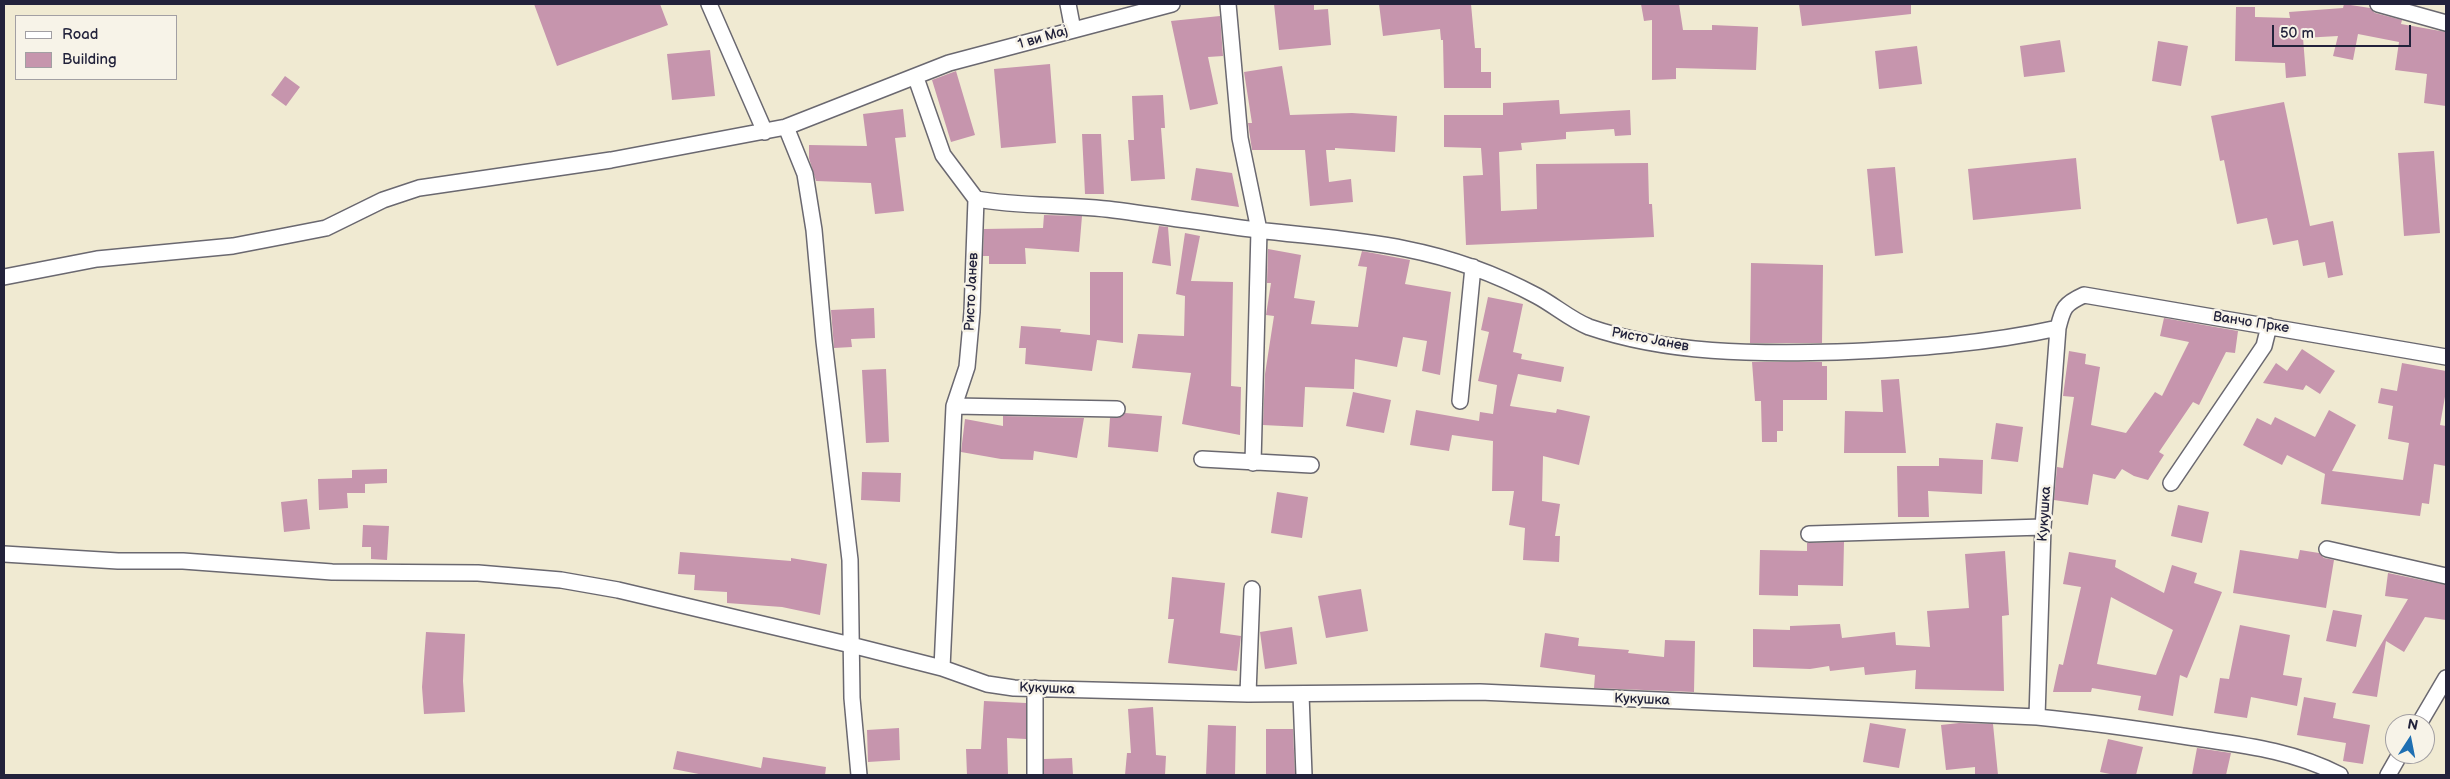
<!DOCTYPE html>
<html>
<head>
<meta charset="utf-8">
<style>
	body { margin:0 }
	#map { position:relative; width:2450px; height:779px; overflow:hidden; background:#f0ead2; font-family:"Balsamiq Sans",sans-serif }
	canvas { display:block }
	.frame { position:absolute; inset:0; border:5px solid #22223b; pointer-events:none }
	.legend { position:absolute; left:15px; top:15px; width:162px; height:65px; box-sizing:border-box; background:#f7f3e8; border:1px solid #a29fa3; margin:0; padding:6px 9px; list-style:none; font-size:15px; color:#22223b }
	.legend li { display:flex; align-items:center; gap:10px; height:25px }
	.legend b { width:25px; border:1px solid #a29fa3 }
	.north { position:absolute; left:2385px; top:714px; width:50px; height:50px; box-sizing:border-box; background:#f7f3e8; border:1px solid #a29fa3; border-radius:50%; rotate:11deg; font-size:14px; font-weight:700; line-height:20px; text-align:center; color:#22223b }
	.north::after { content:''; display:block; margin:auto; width:18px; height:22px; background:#1f6fb2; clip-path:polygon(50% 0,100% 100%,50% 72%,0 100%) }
	.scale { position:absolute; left:2272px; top:25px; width:139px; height:22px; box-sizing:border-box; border:2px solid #22223b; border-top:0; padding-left:6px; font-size:15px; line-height:18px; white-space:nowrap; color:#22223b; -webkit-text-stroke:4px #f7f3e8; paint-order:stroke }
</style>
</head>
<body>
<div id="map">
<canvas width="2450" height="779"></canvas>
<div class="frame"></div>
<ul class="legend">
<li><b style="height:6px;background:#fff"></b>Road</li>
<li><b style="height:14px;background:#c695ad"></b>Building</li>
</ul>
<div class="north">N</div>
<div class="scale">50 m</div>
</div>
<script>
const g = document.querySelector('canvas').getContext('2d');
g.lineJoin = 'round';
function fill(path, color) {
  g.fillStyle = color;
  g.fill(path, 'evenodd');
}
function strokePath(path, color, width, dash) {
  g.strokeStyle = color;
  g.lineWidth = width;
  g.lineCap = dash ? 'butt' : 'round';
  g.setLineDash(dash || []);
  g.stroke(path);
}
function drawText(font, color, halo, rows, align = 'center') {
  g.font = font + ' "Balsamiq Sans",sans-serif';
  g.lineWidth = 5;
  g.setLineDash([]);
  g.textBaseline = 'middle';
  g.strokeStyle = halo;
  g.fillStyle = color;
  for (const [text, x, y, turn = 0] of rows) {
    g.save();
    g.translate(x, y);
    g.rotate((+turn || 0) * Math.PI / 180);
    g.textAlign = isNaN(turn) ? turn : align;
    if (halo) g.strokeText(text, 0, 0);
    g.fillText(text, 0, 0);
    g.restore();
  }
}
fill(new Path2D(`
	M534 4H660L668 25 557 66Z
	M1274 4H1314V10L1328 9 1331 45 1279 50Z
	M1379 4H1471L1475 48H1481V72H1491V88H1444L1443 40H1441L1440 29 1383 36Z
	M1641 4H1679L1683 30H1712V25L1758 27 1756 70 1676 68V79L1652 80V20L1644 21Z
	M1799 4H1911V14L1802 26Z
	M2344 4 2370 8 2375 13 2402 20 2401 24 2446 32V106L2424 103 2427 74 2395 70 2399 42 2358 34 2353 60 2333 56 2338 36 2303 38 2306 76 2286 78 2285 63 2235 61 2236 7H2255V17L2290 18 2289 12 2343 8Z
	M1220 16 1223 56 1208 57 1218 104 1190 110 1171 21Z
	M2060 40 2065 72 2024 77 2020 46Z
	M2158 41 2188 46 2181 86 2152 81Z
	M1917 46 1922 84 1879 89 1875 51Z
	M710 50 715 96 672 100 667 54Z
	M1050 64 1056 143 1001 148 994 69Z
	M1282 66 1290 115 1352 113 1397 116 1395 152 1335 148V150H1326L1329 182 1351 179 1353 202 1310 206 1305 150H1252L1248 123H1252L1244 72Z
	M956 71 975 135 951 142 932 80Z
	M285 76 300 87 286 106 271 95Z
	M1163 95 1165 128H1161L1165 179 1131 181 1128 140H1134L1132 96Z
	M1559 100 1560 114 1630 110 1631 135 1615 136 1614 129 1566 132V139L1521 143 1522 150 1499 152 1501 211 1537 209 1536 164 1648 163 1649 204H1652L1654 237 1466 245 1463 176 1483 175 1481 148 1444 147V115H1503V103Z
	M2284 102 2310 226 2333 221 2343 275 2328 278 2325 262 2303 266 2298 240 2273 245 2267 218 2237 224 2224 160 2220 161 2211 116Z
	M903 109 906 137 895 138 904 211 875 214 871 183 816 181 809 158V145L867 146 863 114Z
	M1082 134H1101L1104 194H1085Z
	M2434 151 2440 233 2404 236 2398 153Z
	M2076 158 2081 209 1973 220 1968 169Z
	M1895 167 1903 253 1875 256 1867 169Z
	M1196 168 1232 173 1239 207 1191 200Z
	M1044 215 1082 216 1079 252 1025 248 1026 264H989V256H983L984 229 1043 228Z
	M1159 226 1168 227 1171 266 1152 263Z
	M1185 233 1200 236 1191 281 1233 282 1231 386 1241 387 1240 435 1182 424 1191 373 1132 368 1138 334 1184 336 1185 296 1176 294Z
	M1268 249 1301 255 1294 298 1315 301 1311 324 1358 327 1367 267 1358 266 1362 251 1410 260 1405 284 1451 292 1440 375 1422 371 1427 341 1403 337 1397 367 1355 359 1354 389 1305 387 1303 427 1263 425 1265 374 1274 316 1266 315 1271 283H1267Z
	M1751 263 1823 265 1822 343H1750Z
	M1090 272H1123V343L1097 340 1092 371 1025 364 1026 348H1019L1021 326 1061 329 1060 332 1090 335Z
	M1488 297 1523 304 1513 352 1522 354 1521 359 1564 367 1561 382 1518 374 1510 406 1556 413 1557 409 1590 416 1579 465 1543 456 1542 501 1560 504 1555 536H1560L1559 562 1523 560 1525 528 1509 525 1514 491H1492L1493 441 1452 435 1449 451 1410 445 1416 410 1479 421 1480 412 1493 414 1497 385 1478 381 1489 332 1481 330Z
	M874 308 875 338 851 339 852 347 834 348 831 310Z
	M2164 318 2238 331 2235 353 2226 352 2199 405 2193 402 2159 452 2164 455 2148 480 2134 476 2122 469 2115 479 2093 474 2088 505 2054 500 2057 467 2063 468 2074 397 2063 396 2069 351 2086 354 2085 364 2100 367 2091 425 2126 433 2155 392 2162 396 2189 342 2160 336Z
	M2302 349 2335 371 2320 394 2306 385 2303 390 2263 383 2276 363 2287 371Z
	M1752 362H1822V366H1827V400H1783V431H1777V442H1762L1761 401H1755Z
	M2402 363 2446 371V391L2440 425 2446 426V466L2434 464 2429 504 2422 503 2420 516 2321 504 2325 474 2287 455 2282 465 2243 445 2257 418 2271 425 2275 417 2315 437 2329 410 2356 425 2332 471 2403 480 2409 443 2388 439 2393 406 2378 403 2381 388 2397 391Z
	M886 369 889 442 866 443 862 370Z
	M1899 379 1906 453H1844L1845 411 1883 412 1881 380Z
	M1353 392 1391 400 1384 433 1346 426Z
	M1125 413 1162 416 1158 452 1108 447 1110 418 1121 417Z
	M1003 416 1084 418 1077 458 1034 451 1033 460 1001 459 961 452 965 419 1003 426Z
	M1996 423 2023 427 2018 462 1991 459Z
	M1939 458 1983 460 1982 494 1928 491 1929 517H1898L1897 466H1939Z
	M387 469V483L365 484V493H347L348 508 319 510 318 479 352 478V470Z
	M862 472 901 473 900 502 861 500Z
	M1277 492 1308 497 1302 538 1271 533Z
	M307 499 310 529 284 532 281 502Z
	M2178 505 2209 512 2202 543 2171 536Z
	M363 525 389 526 387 560 371 559V547H362Z
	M1844 542 1843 586 1798 585V596L1759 595 1760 550 1807 551V543Z
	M2240 550 2298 559 2300 550 2319 553 2324 558 2334 560 2326 608 2233 593Z
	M2005 551 2009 615 2002 616 2004 691 1915 689 1916 670 1865 675 1864 667 1830 671 1829 666 1810 669 1753 667V629L1790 630V626L1840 624 1842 638 1895 632 1896 645 1930 647 1927 611 1969 608 1965 554Z
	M680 552 791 561V558L827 564 820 615 782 607 727 603V592L694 590 695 575 678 574Z
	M2069 552 2116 560 2115 567 2164 593 2172 565 2197 573 2194 583 2222 592 2187 678 2180 675 2173 716 2138 710 2141 696 2092 688 2091 692H2053L2059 664 2063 665 2081 587 2063 584ZM2111 597 2173 630 2156 675 2097 664Z
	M2388 573 2446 585V620L2425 617 2404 652 2386 641 2377 697 2352 693 2408 599 2385 596Z
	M1172 577 1225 583 1220 633 1241 636 1237 671 1168 663 1174 619H1168Z
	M1361 589 1368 631 1326 638 1318 596Z
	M2333 610 2362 615 2356 647 2326 641Z
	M2240 625 2290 635 2283 675 2302 678 2297 706 2251 697 2247 718 2214 713 2220 678 2229 679Z
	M1292 627 1297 664 1265 669 1260 632Z
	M426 632 465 634 463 681 465 712 424 714 422 687Z
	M1545 633 1579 638 1578 646 1629 650 1628 653 1664 657 1665 640 1695 641 1694 692 1594 688 1595 675 1540 667Z
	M2304 697 2336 703 2333 718 2370 725 2363 764 2343 761 2346 743 2297 735Z
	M984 701 1026 703V739L1007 738 1008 775H967L966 749H981Z
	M1153 707 1156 755 1166 756 1165 775H1125L1127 753H1131L1128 709Z
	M1870 723 1906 729 1899 768 1863 762Z
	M1959 723 1993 724 1998 775H1975V767L1946 770 1941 725Z
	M1208 725 1236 726 1235 775H1206Z
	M899 728 900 760 868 762 867 730Z
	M1266 729H1293L1295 775H1266Z
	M2108 739 2143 747 2136 775H2115L2100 772Z
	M2197 748 2231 753 2226 775H2192Z
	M677 751 761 768 763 757 826 767 825 775H704L673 769Z
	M1072 758 1073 775H1044V759Z`), '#c695ad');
const minor = new Path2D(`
	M709 4 765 132
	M1068 4 1073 30
	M1228 4 1240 138 1259 230 1253 463
	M2378 4 2446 23
	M916 78 943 155 976 199
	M786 127 805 174 814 230 824 341 850 560 852 698 859 775
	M4 277 97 259 233 246 285 236 326 228 383 200 419 188 611 160 786 127 949 63 1172 4
	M1460 401 1473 267
	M954 406 1117 409
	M1202 459 1311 465
	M2171 483 2264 346 2269 326
	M1809 534 2043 527
	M2327 549 2446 576
	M4 554 118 561H183L332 572 478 573 561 580 618 590 851 645 942 668 987 684 1014 688 1248 694 1480 692 2037 717C2088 722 2138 729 2189 737 2242 745 2292 750 2340 775
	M942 668 954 406 967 367 972 312 976 199C1021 207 1068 204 1114 210 1162 216 1210 224 1257 230 1307 236 1357 239 1406 249 1452 258 1496 274 1537 296 1554 305 1571 320 1589 327 1668 354 1755 354 1837 352 1911 349 1986 344 2058 328
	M1248 694 1252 589
	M1301 694 1304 775
	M2037 717 2043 527 2058 328C2063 308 2064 304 2084 295L2446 357
	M2419 724 2446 678
	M1035 775V688
	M2388 775 2400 754`);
strokePath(minor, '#6a6870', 18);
strokePath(minor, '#fff', 15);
drawText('14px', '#22223b', '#f7f3e8', [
	["1 ви Мај",1043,38,-16],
	["Ристо Јанев",972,292,-87],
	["Ванчо Прке",2251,323,9],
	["Ристо Јанев",1650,340,11],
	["Кукушка",2045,514,-86],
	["Кукушка",1047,689,2],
	["Кукушка",1642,700,2]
]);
</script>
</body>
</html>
